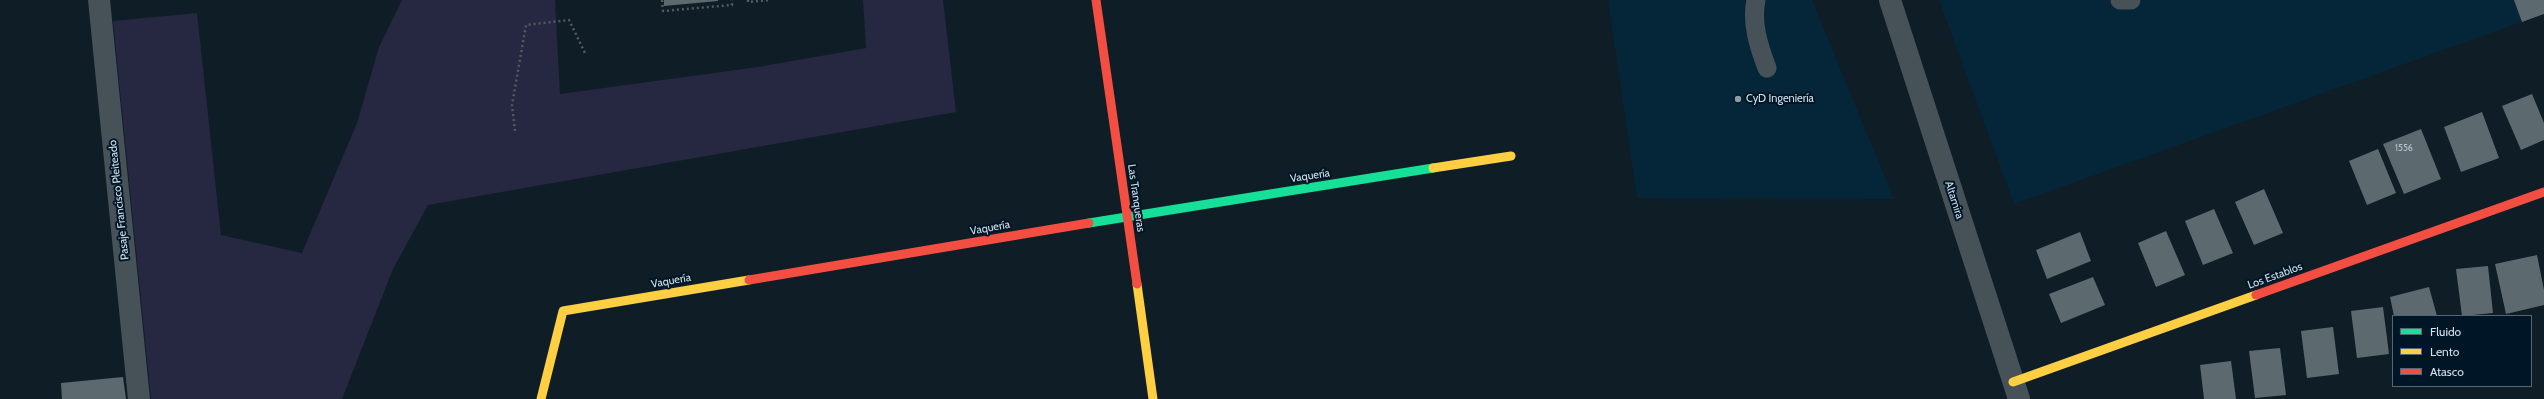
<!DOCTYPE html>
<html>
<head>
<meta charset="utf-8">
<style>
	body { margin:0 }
	#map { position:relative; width:2544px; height:399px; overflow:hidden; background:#0f1d26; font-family:Cabin,sans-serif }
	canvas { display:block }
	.legend { position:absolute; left:2392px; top:315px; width:140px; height:72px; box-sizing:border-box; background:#001626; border:1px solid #546776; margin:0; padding:5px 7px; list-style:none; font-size:12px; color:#d2e1ed }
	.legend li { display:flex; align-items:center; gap:8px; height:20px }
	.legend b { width:20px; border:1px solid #546776 }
</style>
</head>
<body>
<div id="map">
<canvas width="2544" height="399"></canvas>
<ul class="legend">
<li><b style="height:5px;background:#16e098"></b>Fluido</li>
<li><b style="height:5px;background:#ffcf43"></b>Lento</li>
<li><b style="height:5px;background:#f24e42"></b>Atasco</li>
</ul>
</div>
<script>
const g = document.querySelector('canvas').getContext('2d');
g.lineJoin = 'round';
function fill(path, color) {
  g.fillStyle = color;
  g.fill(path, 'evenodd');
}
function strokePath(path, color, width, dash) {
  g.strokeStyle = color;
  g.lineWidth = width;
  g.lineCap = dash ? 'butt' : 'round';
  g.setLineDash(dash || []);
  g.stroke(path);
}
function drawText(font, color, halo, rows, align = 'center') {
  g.font = font + ' Cabin,sans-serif';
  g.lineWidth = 4;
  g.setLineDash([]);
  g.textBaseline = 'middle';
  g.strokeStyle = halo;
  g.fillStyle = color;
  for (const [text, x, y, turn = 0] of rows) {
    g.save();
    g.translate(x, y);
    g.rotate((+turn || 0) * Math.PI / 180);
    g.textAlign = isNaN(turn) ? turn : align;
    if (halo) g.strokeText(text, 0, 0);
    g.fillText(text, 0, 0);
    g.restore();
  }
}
fill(new Path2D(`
	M1608 0H1812L1894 199 1637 198Z
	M1939 0H2544V14L2014 204Z`), '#052639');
fill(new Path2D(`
	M402 0H555L560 94 758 67 866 48 863 0H943L956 112 428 205 393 269 342 399H151L113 21 197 13 221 235 302 253 357 123 379 47Z`), '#262740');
fill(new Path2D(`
	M664 0H718V1L664 6Z
	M2514 0H2544V14L2522 22Z
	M2532 94 2544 123V140L2521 150 2502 106Z
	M2482 112 2499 158 2461 172 2444 127Z
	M2421 129 2441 179 2404 194 2383 144Z
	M2378 149 2396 193 2367 205 2349 161Z
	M2264 189 2283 233 2254 245 2235 202Z
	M2214 209 2233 253 2203 265 2185 221Z
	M2166 231 2185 275 2156 287 2138 243Z
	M2080 232 2091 261 2047 279 2036 250Z
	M2537 255 2544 290V305L2506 314 2495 264Z
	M2488 266 2493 313 2462 316 2456 269Z
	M2093 277 2105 305 2061 323 2049 294Z
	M2429 287 2437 316H2394L2390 297Z
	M2383 307 2389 354 2357 358 2351 311Z
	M2333 327 2339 374 2307 378 2301 331Z
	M2280 348 2286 395 2255 398 2249 351Z
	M2231 361 2236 399H2204L2200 365Z
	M123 377 126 399H62L61 383Z`), '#5c6a70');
strokePath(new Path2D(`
	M662 0 663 11 732 5V0
	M748 0V2L770 0
	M515 131 512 105 526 25 569 20 585 53`), '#515b62', 2.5, [2, 3]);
strokePath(new Path2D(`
	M1756 0C1751 23 1759 47 1767 68
	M2120 0H2131`), '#465158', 19);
strokePath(new Path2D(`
	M99 0 139 399
	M1890 0 2019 399`), '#465158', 22);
strokePath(new Path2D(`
	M1089 223 1433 168`), '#16e098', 9);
strokePath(new Path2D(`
	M1433 168 1511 156
	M1137 284 1153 399
	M2013 382 2256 295
	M541 399 563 311 749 280`), '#ffcf43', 9);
strokePath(new Path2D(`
	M1096 0 1137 284
	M749 280 1089 223
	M2256 295 2544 192`), '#f24e42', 9);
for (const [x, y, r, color] of [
	[1738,99,4,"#8e9ca7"]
]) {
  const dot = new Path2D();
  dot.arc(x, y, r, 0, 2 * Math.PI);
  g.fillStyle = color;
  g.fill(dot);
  strokePath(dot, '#001626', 1.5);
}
drawText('9px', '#b4c3ce', null, [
	["1556",2404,148]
]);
drawText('11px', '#d2e1ed', '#001626', [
	["CyD Ingeniería",1746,99]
], 'left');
drawText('11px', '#d2e1ed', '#001626', [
	["Vaquería",1310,176,-9],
	["Las Tranqueras",1136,198,82],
	["Pasaje Francisco Pleiteado",119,200,-96],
	["Altamira",1954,200,72],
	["Vaquería",990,228,-10],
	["Los Establos",2275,276,-20],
	["Vaquería",671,281,-10]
]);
</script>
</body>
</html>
